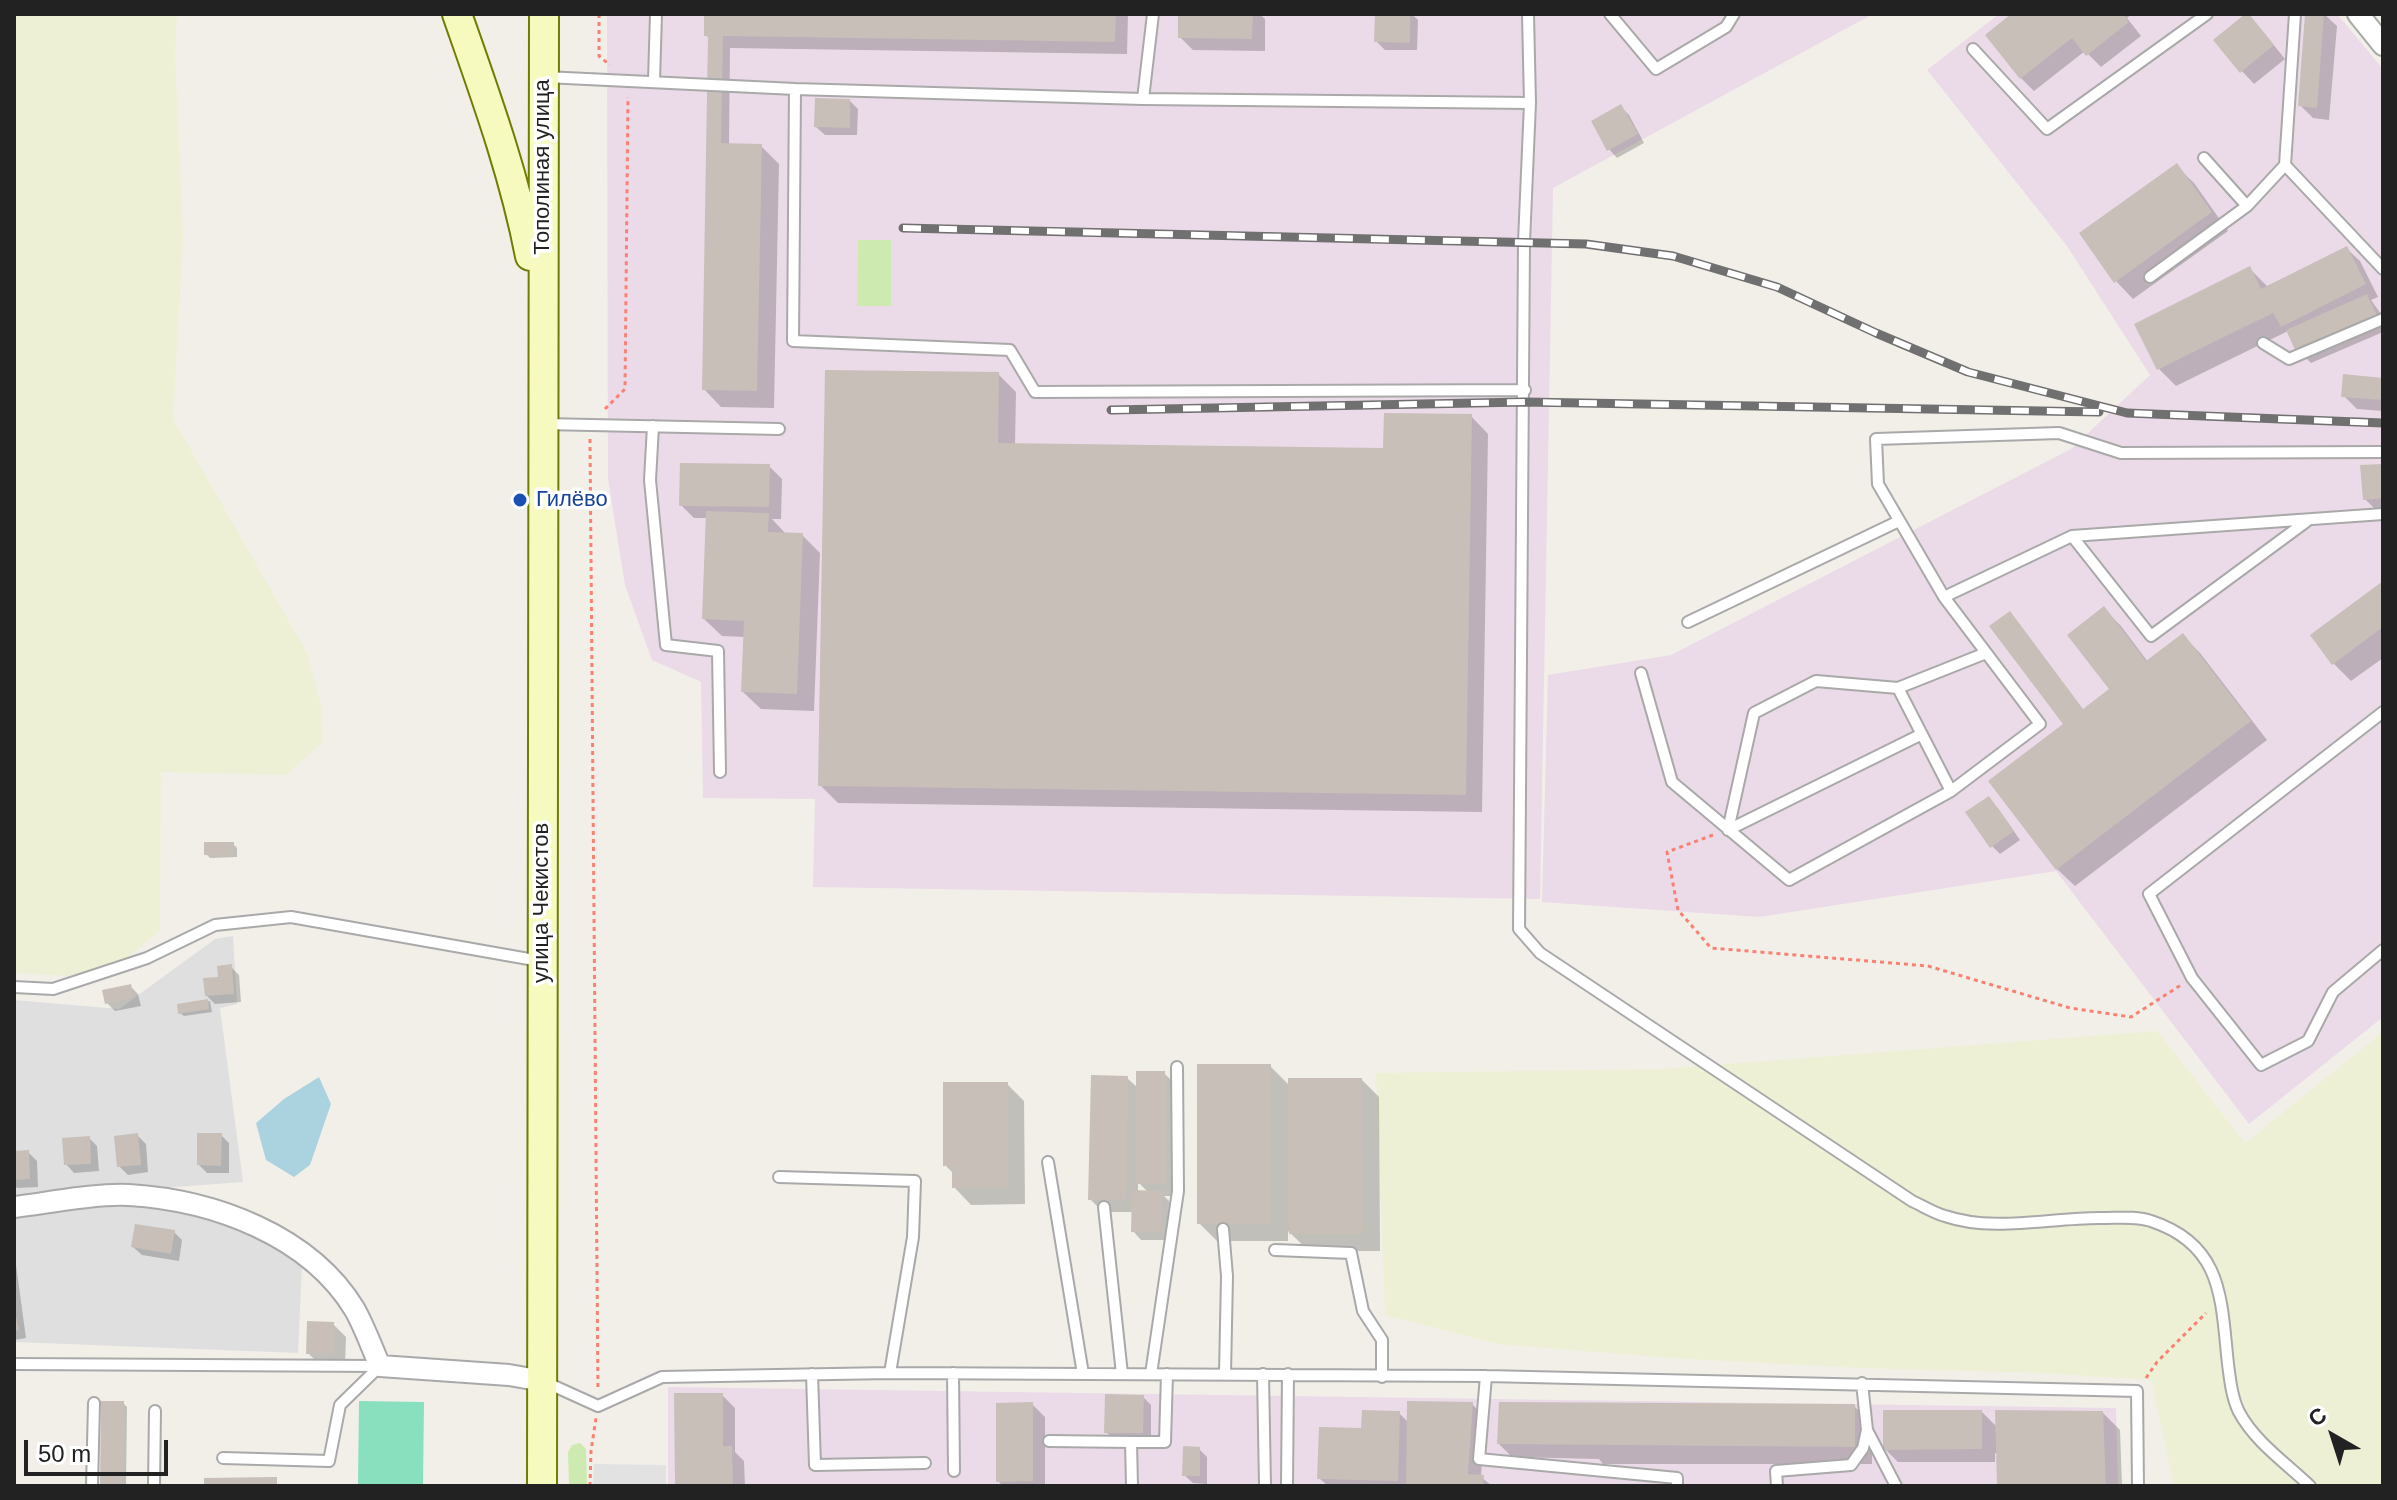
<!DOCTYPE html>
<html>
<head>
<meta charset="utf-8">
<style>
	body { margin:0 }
	#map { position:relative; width:2397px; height:1500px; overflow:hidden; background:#f2efe9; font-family:Arial,sans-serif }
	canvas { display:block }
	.frame { position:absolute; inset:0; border:16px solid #222; pointer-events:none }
	.north { position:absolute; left:2293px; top:1396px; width:80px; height:80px; -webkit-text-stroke:6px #fff; paint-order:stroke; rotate:321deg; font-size:22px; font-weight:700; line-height:32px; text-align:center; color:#222 }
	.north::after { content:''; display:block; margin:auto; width:28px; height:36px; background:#222; clip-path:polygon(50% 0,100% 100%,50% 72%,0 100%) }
	.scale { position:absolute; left:24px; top:1440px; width:144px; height:36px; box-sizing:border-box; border:4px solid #222; border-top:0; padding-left:10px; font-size:24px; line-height:28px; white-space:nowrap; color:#222; -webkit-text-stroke:6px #fff; paint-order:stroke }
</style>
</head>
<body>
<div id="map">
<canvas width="2397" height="1500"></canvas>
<div class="frame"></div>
<div class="north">С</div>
<div class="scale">50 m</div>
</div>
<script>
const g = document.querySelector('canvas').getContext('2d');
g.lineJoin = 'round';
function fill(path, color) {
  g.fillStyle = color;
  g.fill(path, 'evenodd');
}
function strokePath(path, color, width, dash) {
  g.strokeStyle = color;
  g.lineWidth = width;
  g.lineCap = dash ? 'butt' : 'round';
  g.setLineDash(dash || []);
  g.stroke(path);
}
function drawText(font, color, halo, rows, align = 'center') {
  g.font = font + ' Arial,sans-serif';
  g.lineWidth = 7;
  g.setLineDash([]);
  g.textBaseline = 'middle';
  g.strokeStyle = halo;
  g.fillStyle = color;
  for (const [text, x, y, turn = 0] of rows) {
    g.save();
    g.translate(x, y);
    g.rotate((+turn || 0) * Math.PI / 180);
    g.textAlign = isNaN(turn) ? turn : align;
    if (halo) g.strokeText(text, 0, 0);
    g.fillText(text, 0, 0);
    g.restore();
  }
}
fill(new Path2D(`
	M233 936 237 1004 220 1008 243 1182 14 1199V1000L119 1009 215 939Z
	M143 1200 261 1237 302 1265 298 1353 14 1342V1214Z`), '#e0dfdf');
fill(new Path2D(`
	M607 14H1873L1553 188 1540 899 813 887 815 799 703 798 701 682 652 660 625 585 608 479Z
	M1999 14H2337L2383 69V1017L2249 1124 2056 871 1759 917 1542 902 1548 675 1671 655 2071 449 2150 375 2067 246 1927 70Z
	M668 1387 2116 1408 2118 1486H668Z`), '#ebdbe8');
fill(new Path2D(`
	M14 14H177L175 54 183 236 173 419 307 653 321 705 323 742 286 775 161 772 160 930 104 978 14 973Z
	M2157 1031 2245 1143 2383 1032V1486H2174L2151 1380 2043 1373 1858 1368 1670 1358 1497 1344 1385 1315 1376 1073 1662 1069Z`), '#eef0d5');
fill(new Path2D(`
	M858 240H891V306H857Z
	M580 1443 586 1449 587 1486H569L568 1452 572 1445Z`), '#cdebb0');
fill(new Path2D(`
	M359 1401 424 1402 423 1486H358Z`), '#88e0be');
fill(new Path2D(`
	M594 1464 666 1465V1486H593Z`), '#e2e2e2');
fill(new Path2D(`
	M319 1077 331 1104 310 1165 294 1177 266 1160 256 1123 284 1099Z`), '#aad3df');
fill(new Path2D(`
	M706 14H1128L1127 54 730 48 729 145 761 146 779 164 774 408 721 407 704 389 710 40 706 35Z
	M1180 14H1260L1265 19V51L1193 50 1180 37Z
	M1377 14H1412L1418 20 1417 50H1385L1376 41Z
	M2013 14H2132L2127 18 2141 36 2101 67 2085 51 2034 91 2021 78Z
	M2307 14H2324L2337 26 2329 120 2313 118 2300 105Z
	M2260 28 2285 59 2254 84 2242 71Z
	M849 100 858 109 857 135H825L816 127Z
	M1621 107 1629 115 1644 143 1617 158 1609 149Z
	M2176 166 2194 183 2228 231 2133 299 2116 281Z
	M2347 249 2360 261 2378 297 2371 300 2383 317V332L2311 363 2298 350 2288 331 2176 386 2159 369 2250 269 2267 286Z
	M998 374 1016 392 1015 445 1385 450 1471 416 1488 434 1482 812 838 803 820 785Z
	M2383 380V411L2357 409 2344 396Z
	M769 466 782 479 781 519H772L785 533 802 535 820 553 814 711 761 709 743 692 745 637 722 636 704 619 708 518H694L681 505Z
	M2383 466V511L2378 512 2365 499Z
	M2383 583V658L2351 681 2334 664 2313 635Z
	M2104 609 2121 626 2148 662 2183 636 2200 653 2267 740 2075 886 2057 869 2066 725 2111 690Z
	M1997 807 2020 840 2000 854 1992 846Z
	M233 844 237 848V857L210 858 206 854Z
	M231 967 239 975 241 1002 215 1004 206 995Z
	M130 986 138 994 141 1006 115 1011 107 1003Z
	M210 1001 212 1012 184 1016 180 1013 179 1006Z
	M1270 1066 1290 1086 1362 1080 1379 1097 1380 1251H1309L1288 1231V1241H1217L1199 1223Z
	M1164 1073 1177 1086 1178 1196H1164L1169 1201 1168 1240H1141L1133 1231V1212H1103L1090 1199 1127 1078 1138 1088ZM1138 1182 1148 1192H1138Z
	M1007 1084 1024 1101 1025 1204 971 1205 954 1187V1174L945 1165Z
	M137 1135 146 1144 148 1172 128 1175 119 1166Z
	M221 1135 229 1143V1173H207L199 1165Z
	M89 1138 97 1146 99 1171 74 1173 66 1164Z
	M28 1152 37 1161 38 1187 17 1188 14 1185V1153Z
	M174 1232 182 1240 179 1261 142 1255 133 1247Z
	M14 1250 26 1338 14 1340Z
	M333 1324 346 1337 345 1367 321 1366 308 1353Z
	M722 1395 735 1408V1452L744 1461 745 1486H677Z
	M1143 1397 1151 1405V1441L1115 1440 1106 1432Z
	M123 1403 127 1407 126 1486H102Z
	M1032 1404 1045 1417V1486H1003L998 1481Z
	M1472 1404 1485 1417 1481 1477 1492 1486H1328L1319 1478 1363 1430 1399 1413 1408 1422Z
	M1854 1406 1872 1424V1464H1603L1599 1459 1512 1457 1499 1444Z
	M1982 1412 1998 1428 2103 1413 2120 1430 2122 1486H1999L1998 1453H1995V1462H1898L1885 1449Z
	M1199 1449 1207 1457V1484L1193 1483 1184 1475Z`), '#0003');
fill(new Path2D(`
	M704 14H1116L1115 42 723 36 721 143 762 144 757 391 702 390 708 36H704Z
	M1178 14H1253L1252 39 1178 38Z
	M1375 14H1410V43L1374 42Z
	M2011 14H2123L2129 22 2086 56 2072 38 2020 79 1985 35Z
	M2245 14H2249L2274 45 2240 73 2213 40Z
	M2305 14H2324L2317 108 2298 106Z
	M815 98 850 99V128L814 127Z
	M1621 104 1638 134 1607 151 1591 121Z
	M2177 163 2212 212 2114 283 2079 233Z
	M2347 246 2366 284 2281 327 2273 313 2157 370 2134 324 2250 266 2261 289Z
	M2367 294 2377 316 2296 352 2286 330Z
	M825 370 999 372 998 443 1383 448 1384 413 1472 414 1466 795 818 786Z
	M2343 374 2383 378V400L2341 397Z
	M680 463 770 464 769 507 679 506Z
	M2383 464V498L2363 500 2360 465Z
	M706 511 769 513 768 532 803 533 797 694 741 692 744 621 702 619Z
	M2383 581V627L2332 665 2310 635Z
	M2104 606 2146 661 2183 633 2251 721 2056 870 1988 781 2063 724 1989 626 2010 611 2083 709 2109 689 2067 635Z
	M1989 796 2014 831 1990 848 1965 812Z
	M204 842H234V855H204Z
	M232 964 234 994 205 996 203 978 218 977 217 966Z
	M131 984 134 998 105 1004 102 990Z
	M208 999 209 1009 178 1014 177 1004Z
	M1197 1064H1271V1224H1197Z
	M1136 1071H1165L1166 1184H1136Z
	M1091 1075 1128 1076 1125 1200H1088Z
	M1288 1078H1362L1363 1234H1289Z
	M943 1082H1008V1188H952V1166H943Z
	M138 1133 141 1165 117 1167 114 1136Z
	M197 1133H222L221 1166 197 1165Z
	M90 1136 91 1164 64 1165 62 1138Z
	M29 1150 30 1179 14 1180V1151Z
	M1132 1190 1162 1191 1161 1233 1131 1232Z
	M135 1224 175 1230 171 1254 131 1247Z
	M14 1307 19 1330 14 1331Z
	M307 1321 334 1322 333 1354H306Z
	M674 1393H723V1446H732L733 1486H675Z
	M1105 1394 1144 1395 1143 1433H1104Z
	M101 1401H124L123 1486H100Z
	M1407 1401 1473 1402 1468 1474 1484 1475 1483 1486H1406Z
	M1033 1402V1481L996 1482V1403Z
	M1499 1402 1855 1404V1447L1497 1444Z
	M1362 1410 1400 1411 1398 1481 1317 1479 1319 1427 1361 1428Z
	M1883 1410H1982V1449L1883 1450Z
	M1995 1410 2103 1411 2106 1486H1997Z
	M1183 1446 1200 1447V1476H1182Z
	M277 1477V1486H204V1478Z`), '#c7bfb8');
const service = new Path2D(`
	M1153 14 1143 99 1530 103
	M1528 14 1530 103 1524 242 1519 929 1540 953 1912 1201C1923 1206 1934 1213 1945 1216 1995 1233 2052 1217 2103 1218 2118 1218 2137 1216 2151 1221 2224 1245 2221 1301 2228 1364 2230 1380 2232 1398 2239 1412 2255 1442 2286 1463 2310 1486
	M1610 14 1656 69 1726 27 1734 14
	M2295 14 2285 165 2383 269
	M1973 49 2047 129 2207 14
	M545 77 795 89 793 341 1010 350 1035 392 1525 390
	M654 81 656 14
	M795 89 1143 99
	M2204 158 2247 206 2285 165
	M2150 277 2247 206
	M2263 343 2289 359 2383 319
	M544 424 779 429
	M653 426 650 480 666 645 718 651 720 772
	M2383 452 2121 453 2059 433 1876 439 1878 484 1944 597 2072 536 2383 514
	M2072 536 2151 636 2307 521
	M1688 622 1899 521
	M1641 673 1672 782 1789 880 1951 791 2040 724 1944 597
	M1898 688 1951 791
	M2383 712 2149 894 2192 978 2261 1065 2308 1041 2333 992 2383 950
	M1728 830 1754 713 1816 681 1898 688 1986 653
	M1728 830 1920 735
	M14 987 53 989 147 958 215 925 291 917 540 961
	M1048 1162 1083 1374
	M779 1177 915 1181 913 1237 890 1373
	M1104 1207 1122 1374
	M1223 1229 1227 1276 1225 1374
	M1275 1250 1351 1253 1363 1311 1382 1340V1377
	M14 1364 380 1366
	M953 1373 954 1471
	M812 1374 815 1465 925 1463
	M1151 1374 1178 1191 1177 1067
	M1263 1374 1265 1486
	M1486 1376 1479 1459 1677 1478V1486
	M545 1382 598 1406 662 1377 890 1373 1486 1376 2137 1391 2138 1486
	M1862 1383 1867 1430 1896 1486
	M1049 1441 1131 1442 1132 1486
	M1131 1442H1165L1167 1374
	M223 1458 329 1461 340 1405 380 1366
	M92 1486 94 1403
	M154 1486 155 1411
	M1287 1486 1288 1374
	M1777 1486 1776 1471 1851 1465 1863 1448 1867 1430`);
const minor = new Path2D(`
	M2358 14 2383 45
	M14 1207C47 1203 98 1193 129 1195 213 1200 310 1235 355 1310 365 1328 372 1348 380 1366L509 1375 543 1381`);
const secondary = new Path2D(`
	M457 14C485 94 514 173 530 256
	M542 1486 544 14`);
strokePath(service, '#a9a9a9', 14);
strokePath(minor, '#a9a9a9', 24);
strokePath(secondary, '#707d05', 32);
strokePath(new Path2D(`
	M599 14V56L610 65
	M605 409 625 389 628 97
	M590 439 598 1391
	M1713 835 1667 852 1678 910 1711 948 1928 966 2070 1008 2131 1017 2181 985
	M2146 1378 2157 1362 2206 1313
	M590 1486 591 1451 596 1418`), '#fa8072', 3, [4, 4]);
strokePath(service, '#fff', 10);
strokePath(minor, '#fff', 20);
strokePath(secondary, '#f7fabf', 28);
const rail = new Path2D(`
	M903 228 1586 244 1673 256 1777 287 1876 333 1968 372 2127 413 2383 423
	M1111 410 1525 402 2099 412`);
strokePath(rail, '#707070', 9);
strokePath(rail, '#fff', 6, [18]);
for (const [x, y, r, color] of [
	[520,500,8,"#1a4fb4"]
]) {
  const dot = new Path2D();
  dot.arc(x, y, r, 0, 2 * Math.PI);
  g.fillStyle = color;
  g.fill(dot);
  strokePath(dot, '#fff', 3);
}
drawText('22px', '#222', '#fff', [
	["Тополиная улица",543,167,-90],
	["улица Чекистов",542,903,-90]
]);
drawText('22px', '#164399', '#fff', [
	["Гилёво",536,500]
], 'left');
</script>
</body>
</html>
